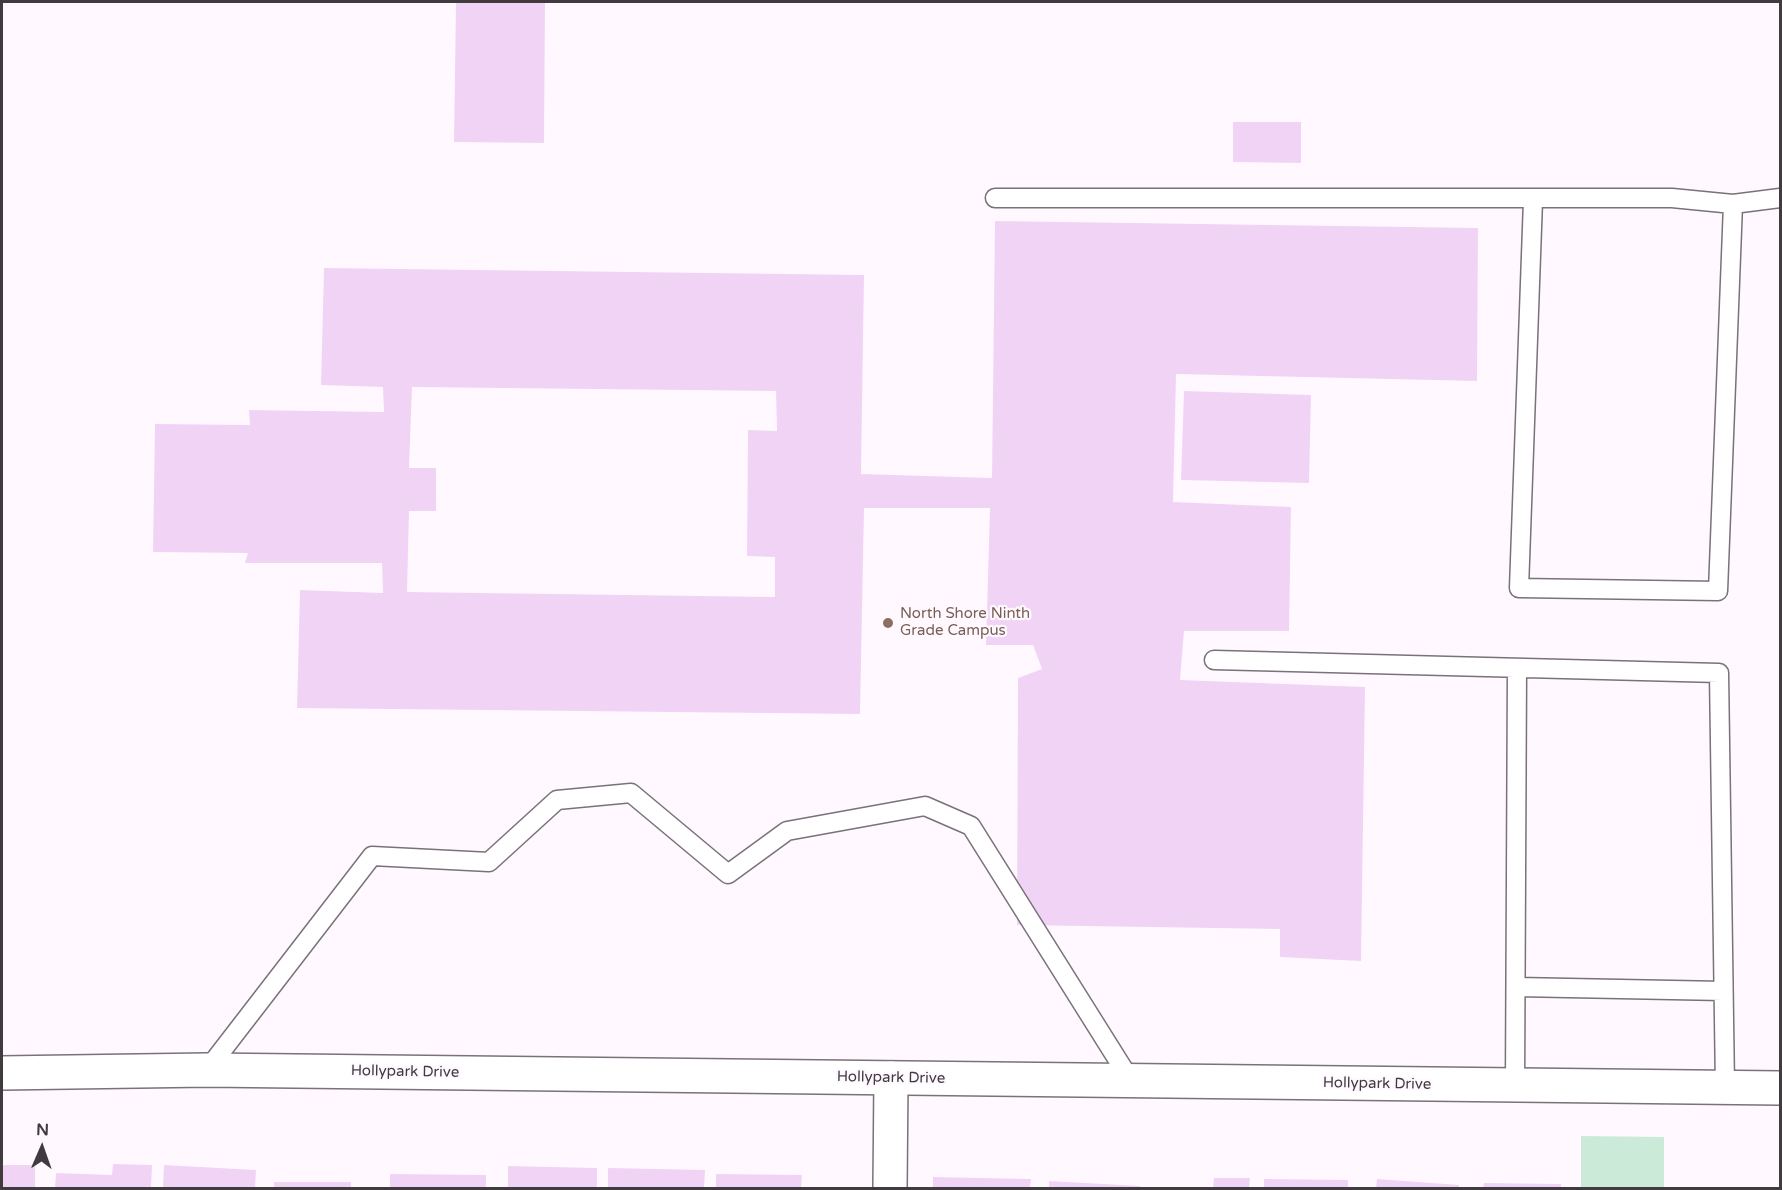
<!DOCTYPE html>
<html>
<head>
<meta charset="utf-8">
<style>
	body { margin:0 }
	#map { position:relative; width:1782px; height:1190px; overflow:hidden; background:#fff9ff; font-family:"Varela Round",sans-serif }
	canvas { display:block }
	.frame { position:absolute; inset:0; border:3px solid #3f3b3f; pointer-events:none }
	.north { position:absolute; left:12px; top:1118px; width:60px; height:60px; -webkit-text-stroke:4px #fff9ff; paint-order:stroke; rotate:2deg; font-size:16px; font-weight:700; line-height:24px; text-align:center; color:#3f3b3f }
	.north::after { content:''; display:block; margin:auto; width:21px; height:27px; background:#3f3b3f; clip-path:polygon(50% 0,100% 100%,50% 72%,0 100%) }
</style>
</head>
<body>
<div id="map">
<canvas width="1782" height="1190"></canvas>
<div class="frame"></div>
<div class="north">N</div>
</div>
<script>
const g = document.querySelector('canvas').getContext('2d');
g.lineJoin = 'round';
function fill(path, color) {
  g.fillStyle = color;
  g.fill(path, 'evenodd');
}
function strokePath(path, color, width, dash) {
  g.strokeStyle = color;
  g.lineWidth = width;
  g.lineCap = dash ? 'butt' : 'round';
  g.setLineDash(dash || []);
  g.stroke(path);
}
function drawText(font, color, halo, rows, align = 'center') {
  g.font = font + ' "Varela Round",sans-serif';
  g.lineWidth = 4.5;
  g.setLineDash([]);
  g.textBaseline = 'middle';
  g.strokeStyle = halo;
  g.fillStyle = color;
  for (const [text, x, y, turn = 0] of rows) {
    g.save();
    g.translate(x, y);
    g.rotate((+turn || 0) * Math.PI / 180);
    g.textAlign = isNaN(turn) ? turn : align;
    if (halo) g.strokeText(text, 0, 0);
    g.fillText(text, 0, 0);
    g.restore();
  }
}
fill(new Path2D(`
	M1581 1136 1664 1137V1188H1581Z`), '#ccead8');
fill(new Path2D(`
	M456 2H545L544 143 454 142Z
	M1233 122H1301V163L1233 162Z
	M995 221 1478 228 1477 381 1176 374 1173 502 1291 507 1289 631H1184L1180 680 1365 687 1361 961 1280 957V929L1017 925 1018 678 1042 669 1033 645H986L990 508H864L860 714 297 708 300 590 383 593 382 563H245L248 553 153 552 155 424 250 425 249 410 384 412 383 387 321 385 324 268 864 275 861 474 992 478ZM412 387 776 391 777 431 748 430 747 556 775 557V597L407 592 409 511H436V468H409Z
	M1184 391 1311 395 1309 483 1181 480Z
	M113 1164 152 1165 151 1188H55L56 1173 112 1175Z
	M2 1165H35V1188H2Z
	M164 1165 256 1170 255 1188H163Z
	M508 1166 597 1168V1188H508Z
	M608 1168 705 1170 704 1188H608Z
	M390 1174 486 1175V1188H390Z
	M716 1174 802 1175 801 1188H716Z
	M933 1177 1031 1179 1030 1188H933Z
	M1214 1178H1250L1249 1188H1213Z
	M1264 1179 1348 1180V1188H1264Z
	M1377 1179 1459 1185V1188H1376Z
	M1049 1181 1140 1186V1188H1049Z
	M274 1182H351V1188H274Z
	M1484 1183 1561 1184V1188H1483Z`), '#f1d4f5');
const lane = new Path2D(`
	M995 198H1672L1733 204 1780 198
	M1533 200 1519 588 1718 591 1733 204
	M1214 660 1719 673 1725 1088
	M1517 987 1723 991
	M207 1070 372 856 489 862 557 800 631 793 728 874 787 831 925 806 971 826 1131 1081
	M1515 1085 1517 668`);
const street = new Path2D(`
	M890 1188 891 1078`);
const secondary = new Path2D(`
	M2 1073 207 1070 1780 1088`);
strokePath(lane, '#7a717a', 21);
strokePath(street, '#7a717a', 36);
strokePath(secondary, '#7a717a', 36);
strokePath(lane, '#fff', 18);
strokePath(street, '#fff', 33);
strokePath(secondary, '#fff', 33);
for (const [x, y, r, color] of [
	[888,623,6,"#8d6e63"]
]) {
  const dot = new Path2D();
  dot.arc(x, y, r, 0, 2 * Math.PI);
  g.fillStyle = color;
  g.fill(dot);
  strokePath(dot, '#fff9ff', 2);
}
drawText('15px', '#785e54', '#fff9ff', [
	["North Shore Ninth",900,614],
	["Grade Campus",900,631]
], 'left');
drawText('15px', '#3f3b3f', '#fff9ff', [
	["Hollypark Drive",405,1072,1],
	["Hollypark Drive",891,1078,1],
	["Hollypark Drive",1377,1084,1]
]);
</script>
</body>
</html>
